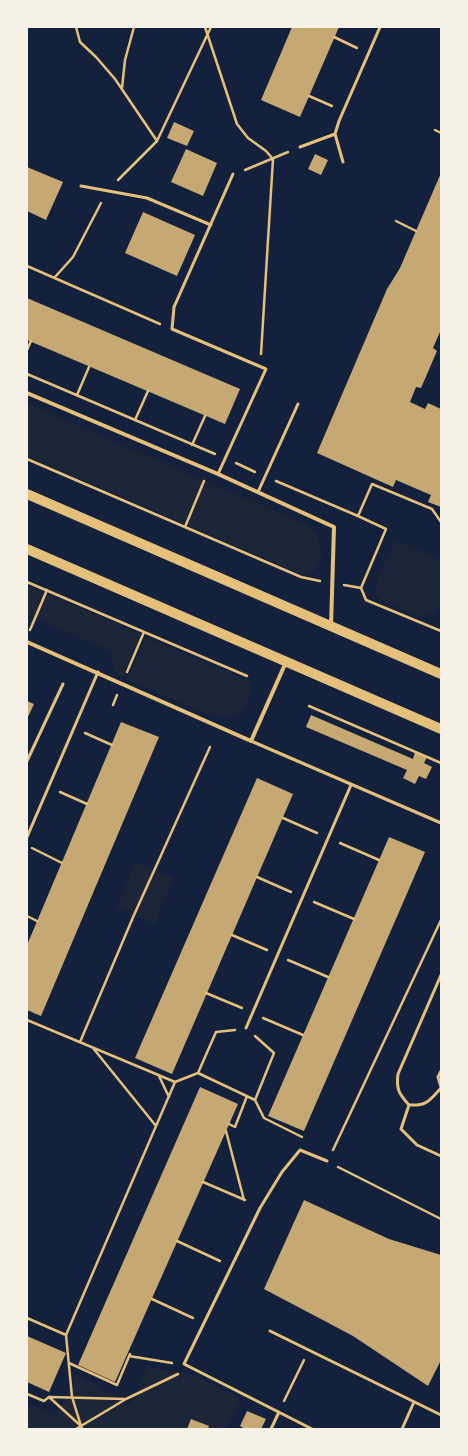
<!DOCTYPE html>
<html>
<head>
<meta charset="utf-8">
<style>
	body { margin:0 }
	#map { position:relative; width:468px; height:1456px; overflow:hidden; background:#14213d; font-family:Spectral,serif }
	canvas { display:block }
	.frame { position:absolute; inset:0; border:28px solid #f6f1e7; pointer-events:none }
</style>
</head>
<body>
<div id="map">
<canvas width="468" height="1456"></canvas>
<div class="frame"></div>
</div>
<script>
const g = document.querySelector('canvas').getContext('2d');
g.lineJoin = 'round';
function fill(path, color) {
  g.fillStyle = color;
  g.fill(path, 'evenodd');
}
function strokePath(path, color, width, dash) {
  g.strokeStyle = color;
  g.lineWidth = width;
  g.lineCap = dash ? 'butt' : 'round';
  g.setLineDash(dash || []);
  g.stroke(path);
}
fill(new Path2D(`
	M27 403 307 525C319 533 326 552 318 566 315 571 310 573 306 576L27 456Z
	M395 540 441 560V608C433 613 427 617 418 616L382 601C379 599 377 597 376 594 373 584 390 551 395 540Z
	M27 585 140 634 122 678C112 672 111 663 114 653L27 615Z
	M146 637 250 682C250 710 241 721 212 716L127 680Z
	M136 862 174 878 154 924 117 908Z
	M147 1367 191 1374 240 1398 225 1429H27V1404L57 1415 76 1374 130 1406Z`), '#1d2539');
fill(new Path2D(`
	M292 27H339L300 117 261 100Z
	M174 122 194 131 187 146 167 138Z
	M186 149 217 163 203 196 171 182Z
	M315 154 328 160 321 175 308 169Z
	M27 167 63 182 46 220 27 211Z
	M441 173V332H440L433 348 437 351 421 388 416 387 410 402 425 409 428 403 441 409V507L428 502 431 495 396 480 393 487 317 453 387 289 400 268Z
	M143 212 195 235 177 276 125 253Z
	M27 298 240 389 225 424 27 340Z
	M27 701 34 704 27 719Z
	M311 715 413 759 415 752 427 757 424 763 432 767 426 779 419 776 415 784 403 778 407 770 306 727Z
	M121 722 159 737 41 1016 27 1010V945Z
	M257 778 293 794 172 1074 135 1058Z
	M389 837 425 852 304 1131 268 1116Z
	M200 1087 238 1104 115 1382 78 1365Z
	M304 1200 389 1239 441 1255V1360L428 1386 353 1336 264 1289Z
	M27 1336 66 1353 49 1392 27 1382Z
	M247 1411 266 1419 261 1429H245L240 1426Z
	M191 1419 209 1426 208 1429H187Z`), '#c6a872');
strokePath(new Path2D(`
	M76 27 80 42 96 57 115 79 157 141
	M205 27 237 124 248 138 266 151 273 159 261 354
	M334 37 357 48
	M122 88 125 60 134 27
	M309 96 332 106
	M435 130 441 133
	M245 170 288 152
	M118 180 157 141 211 27
	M396 221 416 231
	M27 266 160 324
	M55 277 73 257 101 203
	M27 350 31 341
	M27 374 215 454
	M77 395 89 367
	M135 420 148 391
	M192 445 205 416
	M27 459 301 577 320 581
	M236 463 255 472
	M276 481 358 516 372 484 432 509 441 522
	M358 516 386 529 361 588 366 600 441 631
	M185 527 204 481
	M27 582 247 676
	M344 585 361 588
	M30 630 47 590
	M127 672 144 632
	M113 705 117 695
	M309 706 441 763
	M85 733 112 745
	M60 792 87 804
	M283 818 317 833
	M340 843 379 860
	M32 848 62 863
	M257 877 291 892
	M314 902 354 919
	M27 916 37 921
	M232 935 267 950
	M288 960 328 977
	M206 993 242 1008
	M263 1018 303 1035
	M27 1020 175 1082 198 1073 255 1100 264 1118 302 1137
	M255 1036 274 1053 255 1100
	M80 1042 134 915 210 747
	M93 1048 156 1126
	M198 1073 216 1032 235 1030
	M159 1076 169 1097
	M229 1124 235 1127 247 1096
	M226 1131 244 1200
	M333 1150 441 920
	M338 1167 441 1219
	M203 1182 245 1200
	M177 1241 220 1261
	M152 1299 193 1318
	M27 1318 66 1335
	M129 1356 172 1363
	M69 1363 117 1385 130 1354
	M27 1394 44 1401 49 1397 125 1399
	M49 1397 81 1426
	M284 1401 304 1360
	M76 1429 126 1399 178 1374
	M82 1429 72 1397 66 1335 175 1082`), '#e5c07b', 2.5);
strokePath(new Path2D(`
	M300 147 335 134
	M343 162 335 134 339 121 380 27
	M81 186 147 198 211 225
	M218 474 266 369 172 329 174 307 233 174
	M258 492 298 404
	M251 741 441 823
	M27 761 63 684
	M27 837 98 672
	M441 975 398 1074C396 1089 399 1094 409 1105 427 1106 429 1101 441 1088
	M246 1028 351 785
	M441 1071 438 1077 441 1087
	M409 1105 401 1129 417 1145 441 1156
	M270 1331 441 1415
	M271 1429 279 1412
	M312 1429 184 1364 260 1208 282 1172 300 1150 327 1161
	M402 1429 414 1402`), '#e5c07b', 3);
strokePath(new Path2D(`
	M27 393 218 474 334 527 331 626
	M27 642 251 741 286 662`), '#e5c07b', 4);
strokePath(new Path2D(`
	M27 494 441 674
	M27 549 441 729`), '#e5c07b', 10);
</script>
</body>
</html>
